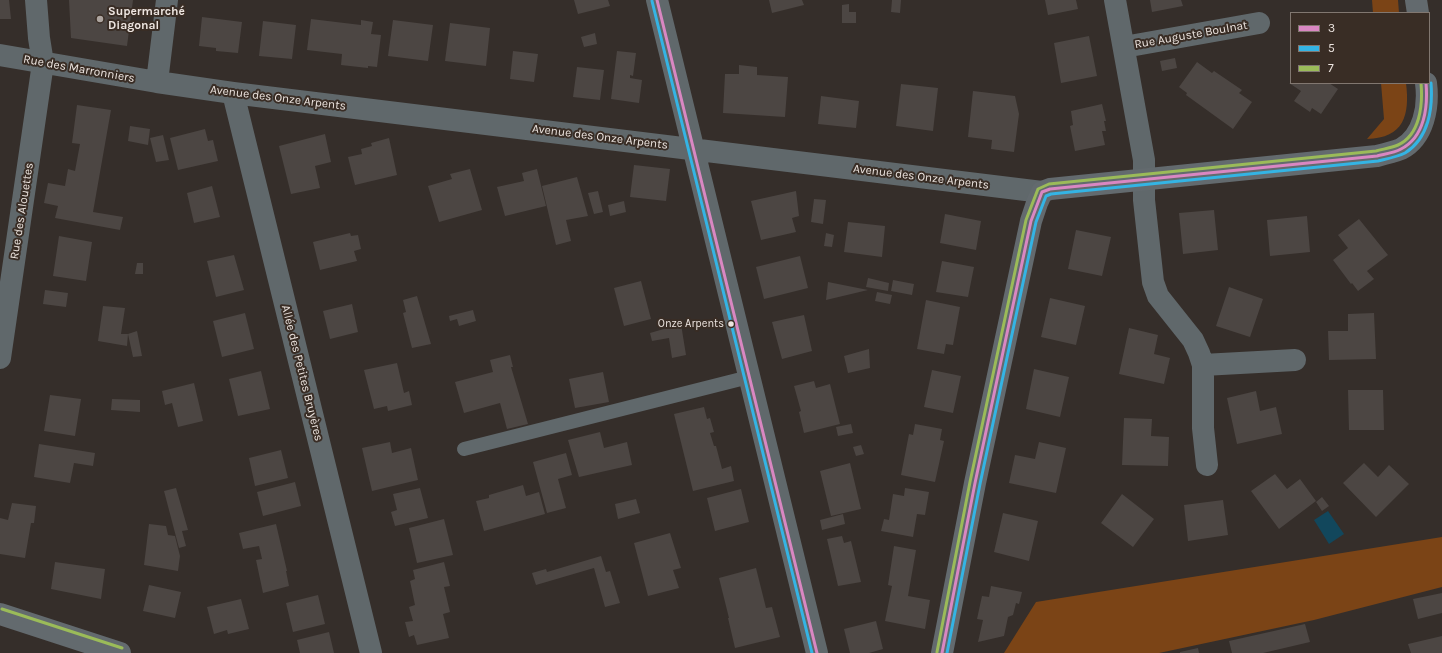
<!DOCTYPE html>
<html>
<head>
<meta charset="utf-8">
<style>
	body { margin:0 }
	#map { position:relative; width:1442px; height:653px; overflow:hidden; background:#352e2a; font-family:Karla,sans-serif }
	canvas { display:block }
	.legend { position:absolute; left:1290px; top:12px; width:140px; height:72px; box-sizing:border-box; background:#392d25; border:1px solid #817770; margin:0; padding:5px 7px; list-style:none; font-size:12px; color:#ede5e0 }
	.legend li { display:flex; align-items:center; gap:8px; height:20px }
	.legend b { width:20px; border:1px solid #817770 }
</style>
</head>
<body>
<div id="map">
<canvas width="1442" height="653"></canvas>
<ul class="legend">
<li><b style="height:5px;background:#d987c2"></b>3</li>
<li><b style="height:5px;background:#34b4e4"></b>5</li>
<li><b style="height:5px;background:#9bbb59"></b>7</li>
</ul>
</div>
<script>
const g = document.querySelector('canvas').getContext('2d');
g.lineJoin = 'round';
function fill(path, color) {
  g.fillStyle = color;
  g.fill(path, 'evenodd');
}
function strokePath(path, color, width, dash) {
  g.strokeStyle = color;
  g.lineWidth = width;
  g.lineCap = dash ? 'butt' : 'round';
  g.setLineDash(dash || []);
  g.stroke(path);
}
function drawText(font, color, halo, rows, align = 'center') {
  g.font = font + ' Karla,sans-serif';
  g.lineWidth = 4;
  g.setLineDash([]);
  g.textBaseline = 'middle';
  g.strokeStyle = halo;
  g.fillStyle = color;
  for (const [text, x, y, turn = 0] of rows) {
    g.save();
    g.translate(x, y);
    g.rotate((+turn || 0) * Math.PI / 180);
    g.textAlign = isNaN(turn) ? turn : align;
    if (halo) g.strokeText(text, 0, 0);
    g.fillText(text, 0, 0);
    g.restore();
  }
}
fill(new Path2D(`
	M1372 0H1398L1399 13H1373Z
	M1381 83H1406C1410 115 1404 138 1367 139L1384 119Z
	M1442 537V587L1314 620 1159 653H1004L1036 602Z`), '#7b4416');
fill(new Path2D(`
	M1328 511 1344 534 1329 544 1314 520Z`), '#12475c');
fill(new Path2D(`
	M0 0H9L11 19H0Z
	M69 0H133L127 46 71 38Z
	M574 0H608L610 6 578 14Z
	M769 0H802L804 5 772 13Z
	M892 0H901L900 13 891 12Z
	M1045 0H1076L1078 9 1048 15Z
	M1150 0H1181L1183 6 1152 12Z
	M849 4V12H856V23H842V5Z
	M202 17 242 22 238 53 216 51V48L199 46Z
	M311 19 361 25V20L373 22 371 34 381 35 377 67 368 66V68L341 65 342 54 307 50Z
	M393 20 433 25 428 61 388 56Z
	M263 21 296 25 292 59 259 56Z
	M450 23 490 28 486 66 445 61Z
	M595 33 597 44 584 47 581 37Z
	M1089 36 1097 76 1061 83 1054 43Z
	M513 51 538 54 534 82 510 79Z
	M617 51 636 53 633 76 630 75V78L642 80 639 103 611 99Z
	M1175 58 1177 68 1162 71 1160 61Z
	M1197 62 1212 73 1214 71 1242 90 1239 93 1252 102 1233 129 1186 95 1187 93 1179 87Z
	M739 65 757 67V75L788 77 785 117 723 113 725 74H739Z
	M577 67 604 70 600 100 573 97Z
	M1289 83H1329L1338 89 1321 114 1312 108 1310 112 1294 101 1301 91Z
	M901 84 938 88 933 131 896 126Z
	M973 91 1015 96 1019 114 1014 152 991 149 992 140 968 137Z
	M821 96 859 101 856 128 818 124Z
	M1102 104 1106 121H1104L1106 131H1102L1105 145 1075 151 1070 126 1073 125 1071 111Z
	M77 105 111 110 93 212 123 217 120 230 55 218 58 206 44 203 48 183 65 186 68 169 75 171 80 144 72 143Z
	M130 126 150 129 148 145 128 141Z
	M205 129 208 141 213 140 218 161 178 170 170 138Z
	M325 134 331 162 315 166 320 188 291 194 279 146Z
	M163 135 169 160 156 162 150 138Z
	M389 138 397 175 355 185 348 157 362 154 361 149 372 146 371 143Z
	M634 165 670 169 666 201 630 197Z
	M470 169 482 210 439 222 428 186 452 179 450 174Z
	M537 169 546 206 505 216 497 187 524 181 522 173Z
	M577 177 588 216 566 220 571 241 556 245 542 186Z
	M212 186 220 217 194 223 187 193Z
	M598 191 603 212 594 214 588 193Z
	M796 191 799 216 792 218 796 232 761 240 751 201Z
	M814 199 826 200 823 224 811 222Z
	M624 201 626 212 610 216 608 205Z
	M1214 210 1218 250 1183 254 1179 213Z
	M945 214 981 221 976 250 940 243Z
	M1307 216 1310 252 1270 256 1267 220Z
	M1359 219 1388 255 1367 271 1374 279 1358 291 1352 283 1351 284 1333 260 1348 248 1338 235Z
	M848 222 885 226 882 257 844 252Z
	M1076 230 1111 237 1102 276 1068 269Z
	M350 233 351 236 358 235 361 249 354 251 357 261 320 270 313 242Z
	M826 233 834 235 832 247 824 246Z
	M59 236 92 242 86 281 53 276Z
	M234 255 244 290 216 297 207 261Z
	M800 256 808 288 764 299 756 267Z
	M942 261 974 267 968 297 936 292Z
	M137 263H143V274H135Z
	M868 278 889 283 888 291 866 287Z
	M893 280 914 284 912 295 891 291Z
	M641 281 651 319 624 326 614 288Z
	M828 282 868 290 826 300Z
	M1229 287 1263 299 1250 337 1216 326Z
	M45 290 68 293 66 307 43 304Z
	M877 292 892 295 890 304 875 301Z
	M417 296 431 344 412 348 403 313 406 312 403 300Z
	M1050 298 1085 306 1076 345 1041 337Z
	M926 300 960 307 953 345 946 344 944 354 917 349Z
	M352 304 358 332 330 339 323 311Z
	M103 306 125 308 121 334H128L127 346 98 341Z
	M473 310 476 321 459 326 457 319 450 321 449 316Z
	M245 313 254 349 222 357 213 321Z
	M1374 313 1376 359 1329 360 1328 331H1348V314Z
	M804 315 812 351 782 359 772 322Z
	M681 324 686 355 672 358 669 338 652 341 650 333Z
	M1129 328 1158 335 1154 354 1170 358 1164 384 1119 374Z
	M137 331 142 356 133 357 128 334Z
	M869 349 870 368 848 373 844 356Z
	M510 355 513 367H511L528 424 507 429 500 403 464 413 455 382 493 372 490 360Z
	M397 363 404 393 409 391 412 405 388 411 387 406 374 409 364 370Z
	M1034 369 1069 377 1060 417 1026 409Z
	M932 370 961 376 953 413 924 407Z
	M261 371 270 409 238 416 229 379Z
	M603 372 609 402 575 408 569 379Z
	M814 381 816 388 830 384 840 424 804 433 799 412 801 411 794 386Z
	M194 383 203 421 178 427 172 403 165 405 162 391Z
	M1348 390H1383L1384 430H1349Z
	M1256 391 1260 411 1276 407 1282 434 1237 444 1227 398Z
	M50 395 81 399 75 436 44 431Z
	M112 399 140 400V412L111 410Z
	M704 407 707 419 710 418 714 432 710 433 714 446H716L722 469 731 466 734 481 693 491 674 414Z
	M1124 418 1152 419 1151 436 1169 437 1168 466 1122 465Z
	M851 424 853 433 838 436 836 427Z
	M915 424 942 429 940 440 944 441 935 482 901 475 909 434 913 435Z
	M600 432 604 448 627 442 632 465 579 477 568 440Z
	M390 442 392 453 411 448 418 480 372 491 362 448Z
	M1039 442 1066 448 1056 493 1009 483 1015 455 1035 459Z
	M39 444 95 453 93 466 74 463 70 483 34 477Z
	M861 445 864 454 856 456 853 447Z
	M281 450 288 478 255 486 249 458Z
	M566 453 572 475 558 479 566 508 547 513 533 462Z
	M850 463 861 509 831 516 820 471Z
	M1364 463 1378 477 1389 465 1409 484 1376 517 1343 483Z
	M1275 474 1287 489 1300 479 1316 501 1279 529 1251 491Z
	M295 482 301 506 263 516 257 492Z
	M523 485 526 496 539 492 545 514 484 531 476 501 489 498V495Z
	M176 488 188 530 182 531 186 546 179 548 164 491Z
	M420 488 428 518 395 526 391 512 397 510 393 494Z
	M905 488 929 492 925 515 917 514 913 537 881 531 884 519 889 520 893 494 904 496Z
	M741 489 749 522 715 531 707 498Z
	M1122 494 1154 519 1133 547 1101 523Z
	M1322 497 1329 506 1322 511 1316 502Z
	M636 499 640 513 618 519 615 504Z
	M1223 500 1228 535 1188 541 1184 505Z
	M12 503 36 506 34 523H31L25 558 0 554V518L8 520Z
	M1003 513 1038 521 1029 561 994 552Z
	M843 514 845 524 822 530 820 520Z
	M444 519 453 555 417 563 409 528Z
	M149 524 166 526 168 535 175 536 180 556 178 571 144 565Z
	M276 524 287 571H286L289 586 263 593 256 560 262 559 259 546 243 549 239 533Z
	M670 533 681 568 673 570 679 588 648 596 634 543Z
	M842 536 844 543 851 541 861 582 838 586 827 539Z
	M894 546 916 550 908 596 930 600 925 629 885 621 892 586 888 585Z
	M601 556 606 572 610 571 620 603 605 607 594 568 536 585 532 573 546 569 547 572Z
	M55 562 105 569 101 599 51 589Z
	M444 562 450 586 444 587 450 612 443 614 449 638 417 645 414 635 409 637 405 622 413 621 409 607 415 605 410 581 415 579 413 570Z
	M756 568 766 608 772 607 780 637 735 648 728 618H729L719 578Z
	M149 585 181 592 175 618 143 611Z
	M991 586 1022 592 1019 604 1016 603 1013 615 1008 617 1004 636 978 642 983 620 977 619 982 596 989 597Z
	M1442 593V613L1418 619 1413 599Z
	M318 595 325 624 293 632 286 603Z
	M241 599 249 629 228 634 227 630 214 634 207 607Z
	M876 621 883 649 869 653H850L844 629Z
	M1305 624 1310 642 1263 653H1232L1229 641Z
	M329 632 334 653H300L297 640Z
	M1442 636V653H1411L1408 644Z
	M1198 648 1199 653H1180V652Z`), '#4c4643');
strokePath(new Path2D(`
	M464 449 749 377`), '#60686b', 14);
strokePath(new Path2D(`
	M657 0 817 653
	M1115 0 1144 160V200L1153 282 1158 296 1193 340 1199 353 1203 365V428L1207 465
	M1124 47 1259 23
	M0 55 157 82 233 93 1042 192
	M157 82 167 0
	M233 93 371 653
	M0 358 43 63 39 38 36 0
	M1203 365 1295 360`), '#60686b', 22);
strokePath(new Path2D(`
	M1416 0 1418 13
	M0 614 120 653
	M942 653 975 483 1031 221 1037 203 1042 192 1050 189 1377 156C1385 154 1393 152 1401 149 1424 137 1429 106 1426 83`), '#636a6e', 22);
strokePath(new Path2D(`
	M657 0 817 653
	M942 653 975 483 1031 221 1042 192 1050 189 1377 156C1385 154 1394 153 1401 149 1425 137 1428 106 1426 83`), '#d987c2', 3);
strokePath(new Path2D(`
	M652 1 812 653
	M947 653 980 484 1036 222 1046 196 1051 194 1378 161C1386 159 1397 157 1405 153 1429 138 1433 108 1431 83`), '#34b4e4', 3);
strokePath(new Path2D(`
	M2 609 122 648
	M937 652 970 482 1026 220 1038 189 1049 184 1376 151C1383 149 1391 148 1398 145 1420 135 1423 105 1421 83`), '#9bbb59', 3);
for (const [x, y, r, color] of [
	[100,19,4,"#ada5a0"],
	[731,324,3.5,"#ede5e0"]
]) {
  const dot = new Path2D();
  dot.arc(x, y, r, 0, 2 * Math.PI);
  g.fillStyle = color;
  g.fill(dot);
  strokePath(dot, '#392d25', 1.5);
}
drawText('11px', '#ede5e0', '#392d25', [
	["Onze Arpents",724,324]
], 'right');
drawText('bold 12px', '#ede5e0', '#392d25', [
	["Supermarché",108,12],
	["Diagonal",108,26]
], 'left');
drawText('12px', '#ede5e0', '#392d25', [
	["Rue Auguste Boulnat",1191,35,-10],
	["Rue des Marronniers",79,69,10],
	["Avenue des Onze Arpents",278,98,7],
	["Avenue des Onze Arpents",600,137,7],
	["Avenue des Onze Arpents",921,177,7],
	["Rue des Alouettes",22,211,-81],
	["Allée des Petites Bruyères",302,373,76]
]);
</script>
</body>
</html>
